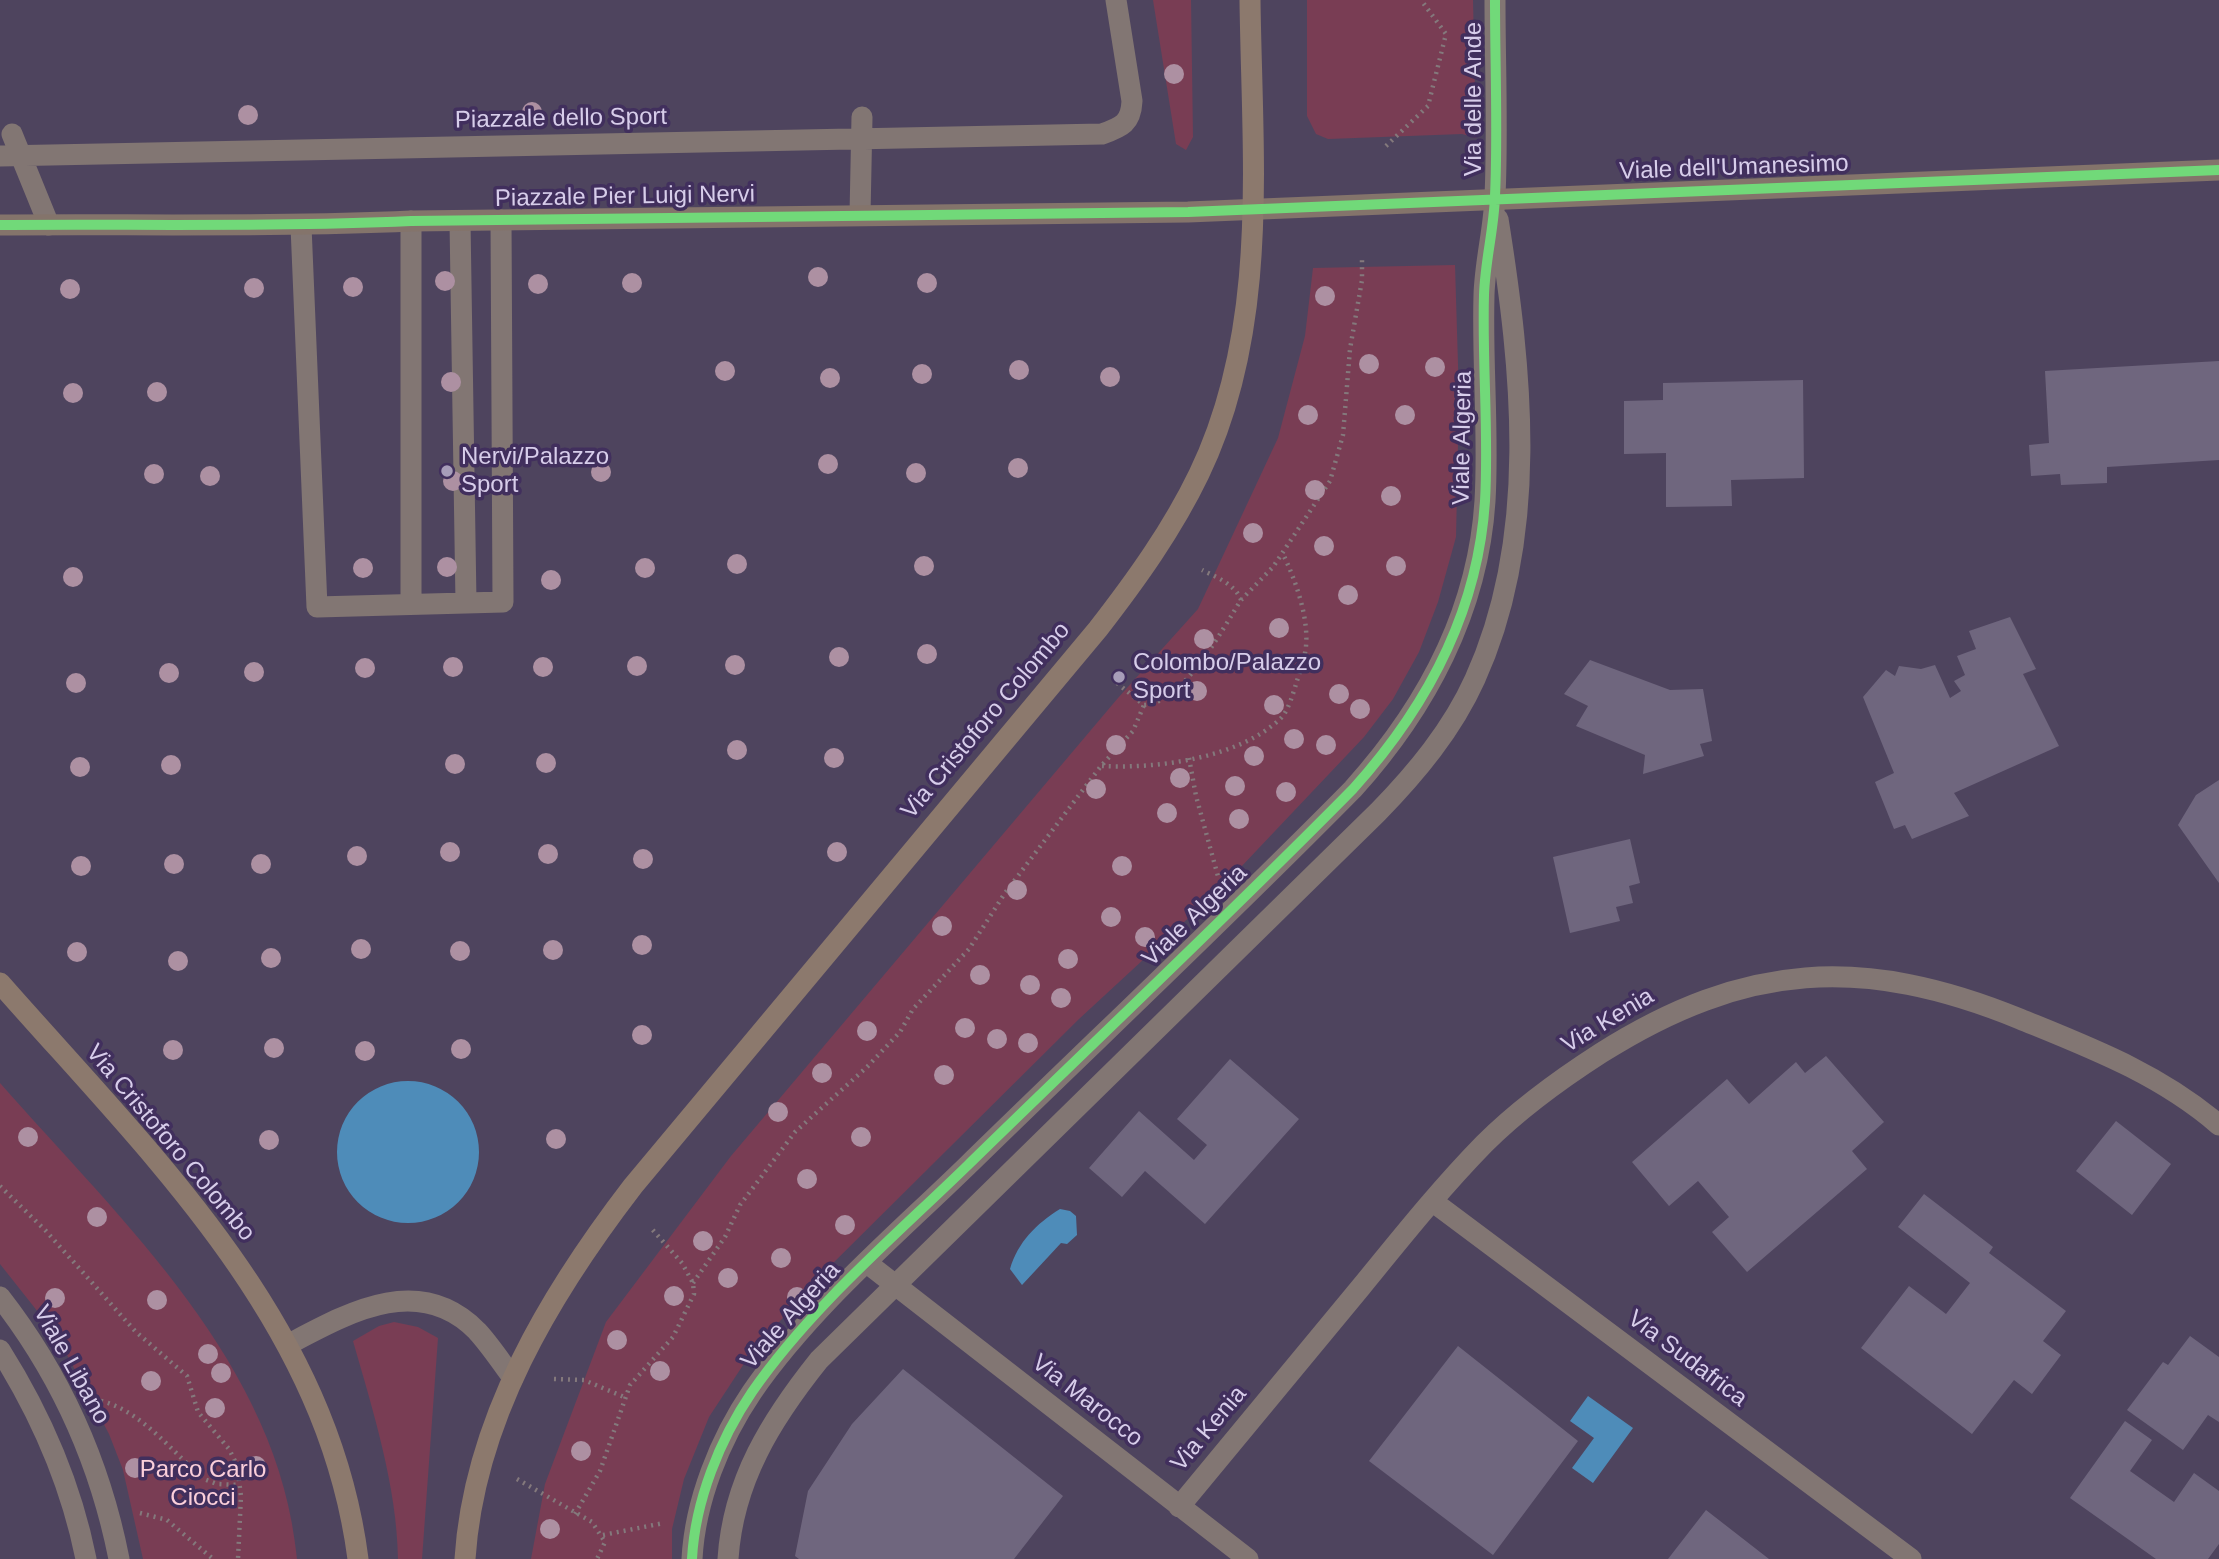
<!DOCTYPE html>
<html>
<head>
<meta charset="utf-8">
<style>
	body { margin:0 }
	canvas { display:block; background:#4e445e }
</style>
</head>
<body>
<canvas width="2219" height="1559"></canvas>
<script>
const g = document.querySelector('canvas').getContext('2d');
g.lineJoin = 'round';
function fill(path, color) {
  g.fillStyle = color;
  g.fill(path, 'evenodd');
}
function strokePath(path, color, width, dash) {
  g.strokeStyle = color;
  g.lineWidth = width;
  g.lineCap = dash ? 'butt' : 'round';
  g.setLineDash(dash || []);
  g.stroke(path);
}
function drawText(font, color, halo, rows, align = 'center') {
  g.font = font + ' Arial,sans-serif';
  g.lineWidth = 7;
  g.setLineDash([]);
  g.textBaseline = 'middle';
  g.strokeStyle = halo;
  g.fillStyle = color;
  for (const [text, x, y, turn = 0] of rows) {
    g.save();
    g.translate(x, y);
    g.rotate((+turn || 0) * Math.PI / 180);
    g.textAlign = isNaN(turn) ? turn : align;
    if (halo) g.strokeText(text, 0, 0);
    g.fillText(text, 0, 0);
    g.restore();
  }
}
fill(new Path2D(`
	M1153 0H1191L1193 137 1186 150 1176 144Z
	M1307 0H1473L1476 138 1462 134 1328 139 1316 134 1307 116Z
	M1455 265 1459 398 1456 537 1438 602 1419 652 1393 699 1364 737 1222 887 1079 1019 819 1277 749 1356 709 1417 684 1479 672 1529V1559H531L545 1484 606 1322 731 1156 1118 698 1198 609 1278 438 1305 336 1313 268Z
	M0 1083C122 1222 279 1364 297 1559H143L123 1470 109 1434 57 1336 0 1264Z
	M394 1322 418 1327 438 1338 422 1559H398C397 1486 373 1411 353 1341L379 1326Z`), '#793d54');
fill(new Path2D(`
	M337 1152a71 71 0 1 1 142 0a71 71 0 1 1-142 0Z
	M1060 1209 1070 1211 1076 1216 1077 1235 1067 1244 1061 1243 1022 1285 1010 1269C1018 1242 1036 1224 1060 1209Z
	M1588 1396 1633 1428 1593 1483 1572 1468 1594 1438 1570 1421Z`), '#4e8cb9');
fill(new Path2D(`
	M2219 361V460L2107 467V483L2061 485 2060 474 2031 476 2029 445 2049 443 2045 371Z
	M1803 380 1804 478 1731 480 1732 506 1666 507V453L1624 454V401L1663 400V383Z
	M2010 617 2036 669 2023 674 2059 746 1954 793 1969 816 1912 839 1905 825 1894 829 1875 782 1894 773 1863 697 1886 670 1895 676 1899 666 1921 669 1935 665 1950 698 1961 691 1954 681 1965 675 1957 656 1976 649 1969 631Z
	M1590 660 1670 690 1703 689 1712 741 1700 744 1704 756 1643 774 1645 755 1576 726 1588 706 1564 694Z
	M2219 780V883L2178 825 2196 795Z
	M1630 839 1640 883 1629 886 1633 903 1616 907 1620 921 1570 933 1553 857Z
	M1826 1056 1884 1122 1852 1151 1867 1169 1747 1272 1712 1232 1729 1217 1698 1181 1669 1206 1632 1162 1727 1079 1749 1104 1796 1062 1805 1073Z
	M1230 1059 1299 1119 1205 1224 1145 1171 1122 1197 1089 1168 1139 1111 1194 1160 1207 1145 1177 1119Z
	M2116 1121 2171 1164 2132 1215 2076 1171Z
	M1924 1194 1993 1247 1989 1253 2066 1311 2043 1341 2061 1355 2032 1394 2014 1380 1972 1434 1861 1348 1909 1286 1946 1314 1970 1283 1898 1227Z
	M2190 1336 2219 1357V1422L2208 1415 2183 1450 2127 1410 2163 1362 2168 1365Z
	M1458 1346 1578 1441 1493 1555 1369 1461Z
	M903 1369 1063 1496 1014 1559H799L795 1556 808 1491 852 1424Z
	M2125 1421 2152 1440 2130 1471 2174 1502 2194 1473 2219 1491V1544L2208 1559H2156L2070 1498Z
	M1706 1510 1769 1559H1668Z`), '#6f667e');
strokePath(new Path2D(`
	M1386 146 1428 106 1446 34 1421 0
	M1241 600 1273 567 1330 481 1343 435 1350 349 1362 280V260
	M1117 683 1144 705C1183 703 1222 630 1241 600 1235 584 1216 577 1202 570
	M1189 758 1196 796 1219 880
	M1102 766C1157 769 1240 758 1281 718 1288 711 1293 694 1296 684 1299 674 1303 663 1305 653 1311 623 1296 581 1283 554
	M0 1186 46 1231 135 1331 187 1376 198 1412 229 1449 237 1465 241 1496 238 1559
	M693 1283 725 1237 740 1205 795 1132 867 1067 900 1032 913 1009 969 949 1005 893 1101 766 1133 731 1144 705
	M554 1379 584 1380 624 1397
	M101 1401C142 1411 172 1452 204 1479L217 1484 239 1485
	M517 1479 592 1522 605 1542 597 1559
	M140 1513 167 1520 213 1559
	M575 1514 600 1471 630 1385 673 1337 694 1294 693 1283 682 1263 650 1227
	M603 1535 664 1523`), '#84797c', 4.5, [2, 5]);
strokePath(new Path2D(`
	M12 134 49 225
	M0 156 1102 134C1122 127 1131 123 1132 101L1116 0
	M860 215 862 117
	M460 221 466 603
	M301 226 317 607 503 602 501 220
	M411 603V221`), '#827673', 21);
strokePath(new Path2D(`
	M1432 1201 1911 1559
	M867 1263 1248 1559
	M0 1297C60 1374 100 1463 119 1559
	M289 1344C348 1313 419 1272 477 1331 490 1345 501 1362 513 1378
	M0 1350C41 1415 71 1484 86 1559
	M1179 1507C1240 1434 1300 1360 1361 1287 1401 1238 1440 1189 1484 1144 1519 1109 1559 1080 1601 1053 1745 962 1863 955 2020 1019 2091 1048 2160 1074 2219 1125
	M692 1559C695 1501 720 1439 752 1392 811 1307 894 1237 967 1166 1096 1040 1227 917 1353 789 1426 708 1478 611 1485 501 1489 433 1482 364 1484 295 1485 261 1494 229 1495 196 1498 131 1495 65 1495 0
	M728 1559C733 1481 771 1420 819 1360L1378 812C1416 773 1452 730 1475 679 1540 536 1522 370 1498 219`), '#827673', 21);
strokePath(new Path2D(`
	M0 225C137 224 275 227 411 221L1188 212 2219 170`), '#84746b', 21);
strokePath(new Path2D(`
	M0 983C151 1155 327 1320 358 1559
	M465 1559C474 1420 550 1294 633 1186L1098 629C1136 580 1172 530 1199 474 1270 327 1252 158 1250 0`), '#8c796d', 21);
strokePath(new Path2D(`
	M0 225C137 224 275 227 411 221L1188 212 2219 170
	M692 1559C695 1501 720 1439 752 1392 811 1307 894 1237 967 1166 1096 1040 1227 917 1353 789 1426 708 1478 611 1485 501 1489 433 1482 364 1484 295 1485 261 1494 229 1495 196 1498 131 1495 65 1495 0`), '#71d979', 10);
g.fillStyle = '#ad90a2';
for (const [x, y] of [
	[1174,74],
	[532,112],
	[248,115],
	[818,277],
	[445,281],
	[632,283],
	[927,283],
	[538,284],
	[353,287],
	[254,288],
	[70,289],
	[1325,296],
	[1369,364],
	[1435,367],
	[1019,370],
	[725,371],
	[922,374],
	[1110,377],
	[830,378],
	[451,382],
	[157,392],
	[73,393],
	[1308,415],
	[1405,415],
	[828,464],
	[1018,468],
	[601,472],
	[916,473],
	[154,474],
	[210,476],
	[453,481],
	[1315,490],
	[1391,496],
	[1253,533],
	[1324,546],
	[737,564],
	[924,566],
	[1396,566],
	[447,567],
	[363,568],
	[645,568],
	[73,577],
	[551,580],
	[1348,595],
	[1279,628],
	[1204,639],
	[927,654],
	[839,657],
	[735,665],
	[637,666],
	[453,667],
	[543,667],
	[365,668],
	[254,672],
	[169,673],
	[76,683],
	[1197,691],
	[1339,694],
	[1274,705],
	[1360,709],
	[1294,739],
	[1116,745],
	[1326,745],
	[737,750],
	[1254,756],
	[834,758],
	[546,763],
	[455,764],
	[171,765],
	[80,767],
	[1180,778],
	[1235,786],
	[1096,789],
	[1286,792],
	[1167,813],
	[1239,819],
	[450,852],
	[837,852],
	[548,854],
	[357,856],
	[643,859],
	[174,864],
	[261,864],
	[81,866],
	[1122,866],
	[1017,890],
	[1111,917],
	[942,926],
	[1145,937],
	[642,945],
	[361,949],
	[553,950],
	[460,951],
	[77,952],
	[271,958],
	[1068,959],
	[178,961],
	[980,975],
	[1030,985],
	[1061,998],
	[965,1028],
	[867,1031],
	[642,1035],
	[997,1039],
	[1028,1043],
	[274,1048],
	[461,1049],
	[173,1050],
	[365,1051],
	[822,1073],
	[944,1075],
	[778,1112],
	[28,1137],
	[861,1137],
	[556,1139],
	[269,1140],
	[807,1179],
	[97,1217],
	[845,1225],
	[703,1241],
	[781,1258],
	[728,1278],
	[674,1296],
	[797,1297],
	[55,1298],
	[157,1300],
	[617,1340],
	[208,1354],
	[660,1371],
	[221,1373],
	[151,1381],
	[215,1408],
	[581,1451],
	[256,1466],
	[135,1468],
	[550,1529]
]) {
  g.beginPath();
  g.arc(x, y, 10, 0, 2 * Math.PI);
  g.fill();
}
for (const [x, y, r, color] of [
	[447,471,7,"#a79db9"],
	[1119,677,7,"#a79db9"]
]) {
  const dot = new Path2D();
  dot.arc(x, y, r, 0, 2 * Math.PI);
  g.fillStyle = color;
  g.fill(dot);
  strokePath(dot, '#412f5d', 2.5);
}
drawText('24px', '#d7cdea', '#412f5d', [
	["Via delle Ande",1474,99,-90],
	["Piazzale dello Sport",561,119,-1],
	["Viale dell'Umanesimo",1734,168,-2],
	["Piazzale Pier Luigi Nervi",625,197,-1],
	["Viale Algeria",1463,438,-89],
	["Via Cristoforo Colombo",986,721,-50],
	["Viale Algeria",1195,916,-44],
	["Via Kenia",1608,1021,-31],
	["Via Cristoforo Colombo",170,1143,50],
	["Viale Algeria",791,1316,-48],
	["Via Sudafrica",1687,1359,37],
	["Viale Libano",71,1365,61],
	["Via Marocco",1087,1401,38],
	["Via Kenia",1209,1429,-50]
]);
drawText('24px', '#d7cdea', '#412f5d', [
	["Nervi/Palazzo",461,457],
	["Sport",461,485],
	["Colombo/Palazzo",1133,663],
	["Sport",1133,691]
], 'left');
drawText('24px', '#fbcfda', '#412f5d', [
	["Parco Carlo",203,1470],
	["Ciocci",203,1498]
]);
</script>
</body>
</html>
